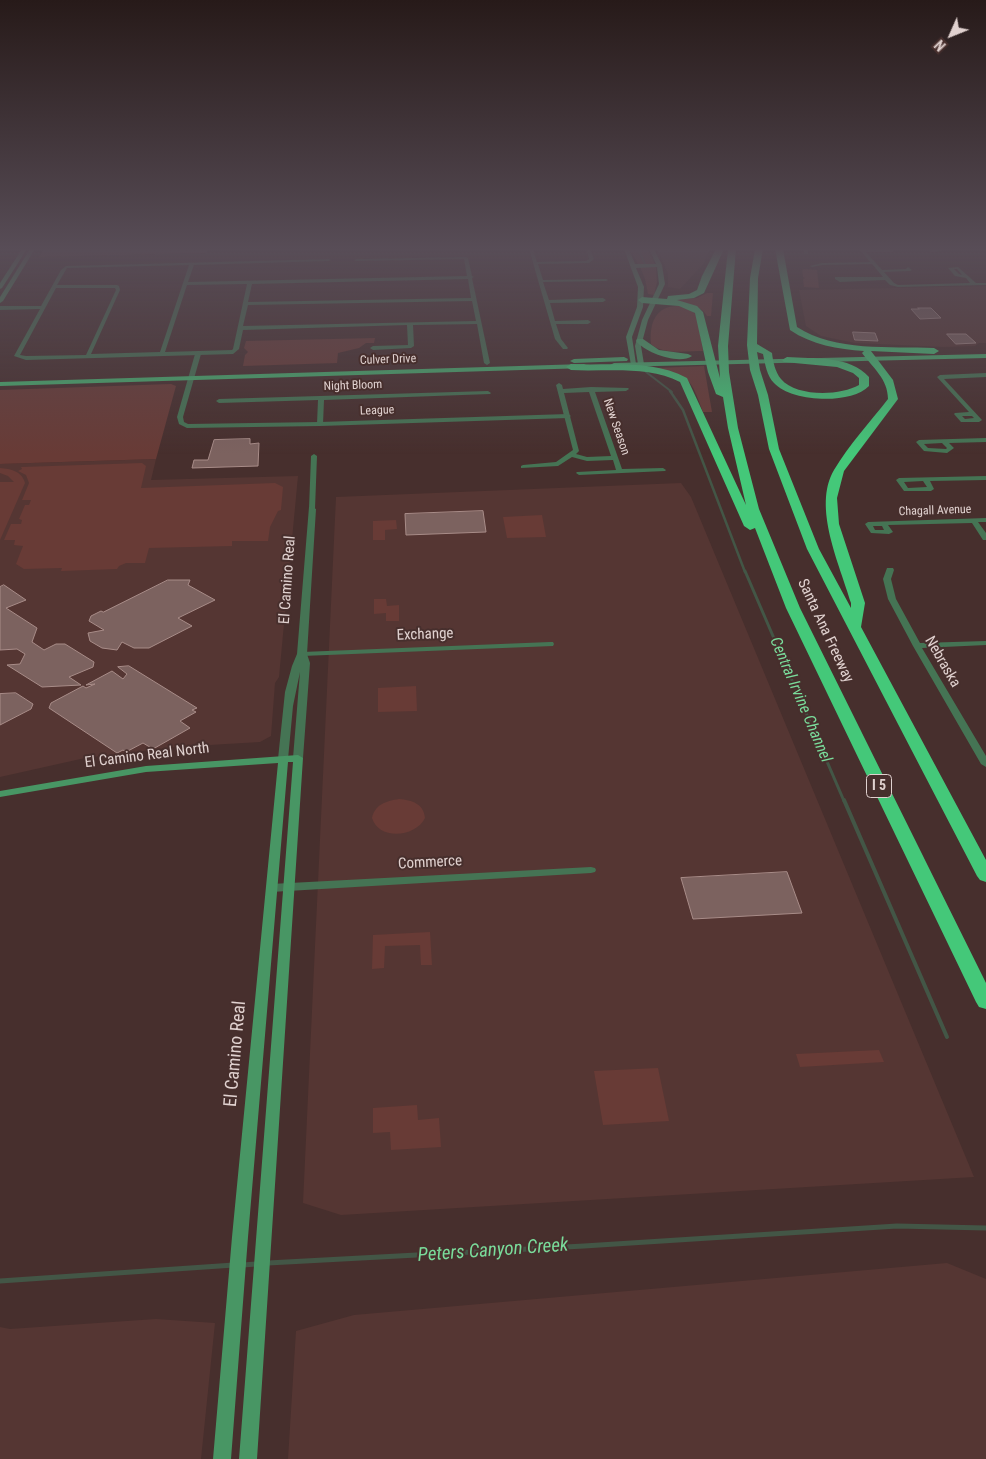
<!DOCTYPE html>
<html>
<head>
<meta charset="utf-8">
<style>
	body { margin:0 }
	#map { position:relative; width:986px; height:1459px; overflow:hidden; background:#472f2d; font-family:"Roboto Condensed",sans-serif }
	canvas { display:block }
	.north { position:absolute; left:926px; top:10px; width:50px; height:50px; -webkit-text-stroke:4px #472f2d; paint-order:stroke; rotate:226deg; font-size:14px; font-weight:700; line-height:20px; text-align:center; color:#e0d1cf }
	.north::after { content:''; display:block; margin:auto; width:18px; height:22px; background:#e0d1cf; clip-path:polygon(50% 0,100% 100%,50% 72%,0 100%) }
</style>
</head>
<body>
<div id="map">
<canvas width="986" height="1459"></canvas>
<div class="north">N</div>
</div>
<script>
const g = document.querySelector('canvas').getContext('2d');
g.lineJoin = 'round';
function fill(path, color) {
  g.fillStyle = color;
  g.fill(path, 'evenodd');
}
function strokePath(path, color, width, dash) {
  g.strokeStyle = color;
  g.lineWidth = width;
  g.lineCap = dash ? 'butt' : 'round';
  g.setLineDash(dash || []);
  g.stroke(path);
}
function drawText(font, color, halo, rows, align = 'center') {
  g.font = font + ' "Roboto Condensed",sans-serif';
  g.lineWidth = 4;
  g.setLineDash([]);
  g.textBaseline = 'middle';
  g.strokeStyle = halo;
  g.fillStyle = color;
  for (const [text, x, y, turn = 0] of rows) {
    g.save();
    g.translate(x, y);
    g.rotate((+turn || 0) * Math.PI / 180);
    g.textAlign = isNaN(turn) ? turn : align;
    if (halo) g.strokeText(text, 0, 0);
    g.fillText(text, 0, 0);
    g.restore();
  }
}
fill(new Path2D(`
	M657 249H710L704 263 680 289 668 287V273Z
	M986 286V343H979L975 346 944 347 855 343 821 336 806 326 799 290Z
	M156 459 151 480 298 476 279 677 275 683 271 736 260 742 176 747 85 758 0 777V464Z
	M681 483 691 497 974 1177 341 1215 303 1203 336 497Z
	M947 1263 986 1279V1459H288L296 1331 354 1315Z
	M156 1319 215 1323 201 1459H0V1327L10 1329Z`), '#553633');
fill(new Path2D(`
	M44 249H207V253L39 257Z
	M629 249H647L655 264H638Z
	M640 267H656L657 282 654 295 648 294 645 279Z
	M804 269 817 270 819 288 804 287 803 279 805 278 803 277 802 270Z
	M707 293H713L711 316H707C701 305 687 304 675 300L697 298Z
	M680 306 688 308 697 315 703 351C687 351 663 355 651 344 649 321 657 305 680 306Z
	M375 338 374 343H366L359 348 338 353 337 363 243 366 245 355 248 352 244 348 246 341Z
	M704 366 712 412H703C690 377 691 378 656 368Z
	M171 384 176 386 156 459 0 464V390Z
	M142 463 146 466 141 488 275 483 283 487 281 510 278 511 270 527 268 541H232V546L149 548 145 563H126L119 566 117 569 61 571 62 568 24 569 16 564 23 546 14 545 15 540H4L11 524H21L22 520 19 519 25 505H29L31 500H22L29 483 26 475 18 471 22 469 21 467Z
	M0 468C11 469 22 471 25 483L0 540V482H14L8 476 0 473Z
	M542 515 546 537 507 538 503 517Z
	M396 520 397 529 385 530V540H373V521Z
	M374 599H386L387 606 399 605V621H386V613L374 614Z
	M416 686 417 711 378 712V688Z
	M399 799C412 800 424 804 425 818 416 837 379 841 372 818 375 804 387 801 399 799Z
	M430 932 432 965H421L420 945 385 946 384 968 372 969 373 935Z
	M879 1050 884 1062 800 1067 796 1054Z
	M658 1068 669 1121 603 1125 594 1071Z
	M417 1105 418 1120 439 1118 441 1147 391 1150 390 1132 373 1133V1108Z`), '#683b36');
strokePath(new Path2D(`
	M638 249 645 264
	M646 372 672 392`), '#435646', 2);
strokePath(new Path2D(`
	M670 391 683 410 745 572`), '#435646', 2.5);
strokePath(new Path2D(`
	M745 571 844 801`), '#435646', 3);
strokePath(new Path2D(`
	M844 800 947 1037`), '#435646', 4);
strokePath(new Path2D(`
	M268 1263 584 1246 897 1226 986 1228
	M243 1265 256 1264
	M0 1281 234 1265`), '#435646', 5);
const building = new Path2D(`
	M918 308H931L941 318 920 319 911 309H919Z
	M853 332 875 333 878 341 855 340Z
	M947 334H966L976 343 956 344Z
	M250 439V444L259 443 258 466 192 468 194 460H208L214 440Z
	M483 511 486 532 406 535 405 514Z
	M168 580H190L188 585 215 600 178 618 192 626 149 648H134L122 642 117 650 102 648 90 641 88 633 104 630 89 621 91 616 101 611 103 612Z
	M4 585 26 600 6 608 37 628 32 642 44 650 56 644H65L94 662 93 667 69 677 81 685 42 687 7 665 20 664 25 654 17 649 0 650V587Z
	M129 666 197 708 192 710 196 712 180 721 190 728 153 749 143 743 126 752 123 750 117 753 49 708 51 703 83 686 86 688 95 684 86 685 112 671 123 679 127 674 118 667Z
	M16 693 33 704 31 709 0 725V694Z
	M787 872 802 913 693 919 681 878Z`);
fill(building, '#7c625f');
strokePath(building, '#a88c88', 1);
fill(new Path2D(`
	M529 249H533L537 262 586 261 589 259 586 249H590L594 259 589 263 538 264 543 280 606 279 608 280 606 281 543 282 549 300 603 298 606 300 603 302 550 303 555 321 588 320 591 322 588 324H556L561 339 568 348 567 349H563L555 339Z
	M804 249H808V254H804Z
	M859 249 893 250V251L891 252H866L882 270 906 269 908 267 912 270 910 271 884 272 894 283 898 285 970 283 966 278 955 276 948 268 958 267 976 283H986V285L898 287 890 285 885 280 840 282 835 279V277H883L872 264 822 265 812 267 810 266 822 263 870 262ZM954 269H957L962 275 959 274Z
	M927 249H940L941 251 931 252Z
	M978 249H986V251Z
	M466 257 468 258 472 276 474 277 472 278 490 363 487 365 484 363 477 324 413 325 414 346 411 348 373 350 370 348 373 346 408 345 407 325 243 330 239 349 233 354 26 360 14 356 40 309 0 310V306H41L61 270 66 266 329 259 331 260 329 261 194 265 188 282 467 276 464 259 356 261 354 260 356 259ZM189 265 160 352 91 354 120 290 119 286 117 285H57L67 268ZM468 279 471 298 248 302 252 284ZM247 284 233 349 232 350 165 352 187 285ZM56 288H115L116 290 86 355 26 356 20 355ZM472 301 476 321 243 326 248 305Z
	M986 373V377L944 379 982 420 979 422H961L954 414 955 413 969 412 937 377 940 375ZM962 416H972L974 418 965 419Z
	M559 383 562 385 563 389 591 387 628 388 629 389 626 391 595 392 622 469 663 468 666 470 665 471 579 475 576 473 577 472 616 470 613 460 587 461 572 457 558 466 521 468V466L523 465 556 462 573 450 556 385ZM589 392 611 456 587 457 576 454 579 451 564 393Z
	M488 391 491 393 490 394 324 400 323 424 320 426 317 424 318 400 219 403 216 401 219 399Z
	M986 438V442L949 443 954 448 947 453 924 451 916 442 919 440ZM942 443 947 448 946 449 928 448 924 444Z
	M314 454 317 456 315 509 312 511 309 509 311 456Z
	M986 476V480L930 481 934 489 931 491H904L896 480 899 478ZM923 481 927 487 908 488 904 482Z
	M986 518V522H978L986 533V540H983L972 523 888 525 893 532 889 534 871 533 865 524 868 522ZM873 526H882L884 530H875Z
	M887 568H893L894 570 891 579 896 599 920 643 986 641V645L922 648 986 756V767L981 764 913 646 888 599 883 579Z
	M550 642H553L554 644 553 646 302 656 298 654 302 652Z
	M591 867 595 868 596 870 595 872 591 873 271 892 267 890 266 888 267 886 271 884Z`), '#457454');
fill(new Path2D(`
	M198 352 201 354 183 417 184 422 188 424 320 422 568 414 571 416 568 418 320 426 187 428 179 424 177 417 195 354Z
	M309 507H312L316 509 307 654 310 663 303 758 298 761 293 758 300 672 293 706 288 759 283 762 278 759 285 692 292 666 297 654Z`), '#457454');
fill(new Path2D(`
	M22 249H27L2 288 0 289V283Z
	M30 249H35L3 301 0 303V297Z
	M624 249H629L635 264H656L649 249H654L662 265 665 284 648 320 641 346 644 364 641 366 638 364 635 346 642 320 659 284 657 267 636 268 644 287 643 307 632 337 636 364 631 365 626 337 637 307 638 287Z
	M298 755 303 758 257 1459H239L293 762H288L248 1237 231 1459H213L232 1237 278 763 146 772 0 797V791L146 766Z`), '#489664');
fill(new Path2D(`
	M637 339H643L659 350 688 354 692 356C679 365 646 353 636 341Z
	M986 354V358L614 367 610 365 614 363Z
	M624 357 628 359 627 361 574 363 570 361 574 359Z
	M584 364 588 366 587 368 0 386V382Z`), '#47b06f');
fill(new Path2D(`
	M716 249H724L704 293 694 298 677 300 697 306 703 312 720 378 718 346 728 249H736L728 346 729 372 738 428 759 509 800 608 986 983V1009L979 1007 976 1002 786 608 755 528 750 530 744 526 680 382C647 365 607 372 571 370L566 367 571 364C610 366 651 359 687 378L746 505 728 428 723 397 716 394 708 372 695 313 679 306 642 303 638 300 642 297 667 299 668 296 689 294 697 290 702 276Z
	M755 249H763L758 278 757 344 772 353C773 361 775 372 781 379 796 397 840 396 859 385V378L853 373 837 367 784 362 782 360 787 357C813 359 850 355 869 377V386C851 405 791 402 774 383 767 376 765 364 763 354L757 352 760 370 768 395 779 449 819 549 851 608V603C840 565 812 507 834 470 849 445 870 422 888 399 888 379 873 368 862 353L864 351C838 349 812 345 790 330L775 249H783L797 327C835 352 890 346 934 348L939 351 934 354 871 351 893 380 898 399 844 471 837 498 839 524 865 603 861 627 986 860V882L980 880 977 876 807 549 769 449 758 395 750 370 747 345 750 278Z`), '#44c879');
const sky = g.createLinearGradient(0, 0, 0, 454);
sky.addColorStop(0, '#271a19');
sky.addColorStop(0.55, '#584d57');
sky.addColorStop(1, '#584d5700');
g.fillStyle = sky;
g.fillRect(0, 0, 986, 454);
drawText('12px', '#e0d1cf', '#472f2d', [
	["Culver Drive",388,360,-2],
	["Night Bloom",353,386,-2],
	["League",377,411,-2],
	["New Season",616,427,71],
	["Chagall Avenue",935,511,-2]
]);
for (const [x, y, w] of [
	[879,786,25]
]) {
  const box = new Path2D();
  box.roundRect(x - w / 2, y - 11.5, w, 23, 4);
  g.fillStyle = '#472f2d';
  g.fill(box);
  strokePath(box, '#e0d1cf', 1);
}
drawText('bold 14px', '#e0d1cf', null, [
	["I 5",879,786]
]);
drawText('15px', '#e0d1cf', '#472f2d', [
	["El Camino Real",288,580,-86],
	["Santa Ana Freeway",825,631,65],
	["Exchange",425,635,-2],
	["Nebraska",942,662,60],
	["El Camino Real North",147,756,-7],
	["Commerce",430,863,-3]
]);
drawText('italic 16px', '#7adc9b', '#472f2d', [
	["Central Irvine Channel",800,700,67]
]);
drawText('18px', '#e0d1cf', '#472f2d', [
	["El Camino Real",236,1054,-85]
]);
drawText('italic 19px', '#7adc9b', '#472f2d', [
	["Peters Canyon Creek",493,1251,-4]
]);
</script>
</body>
</html>
